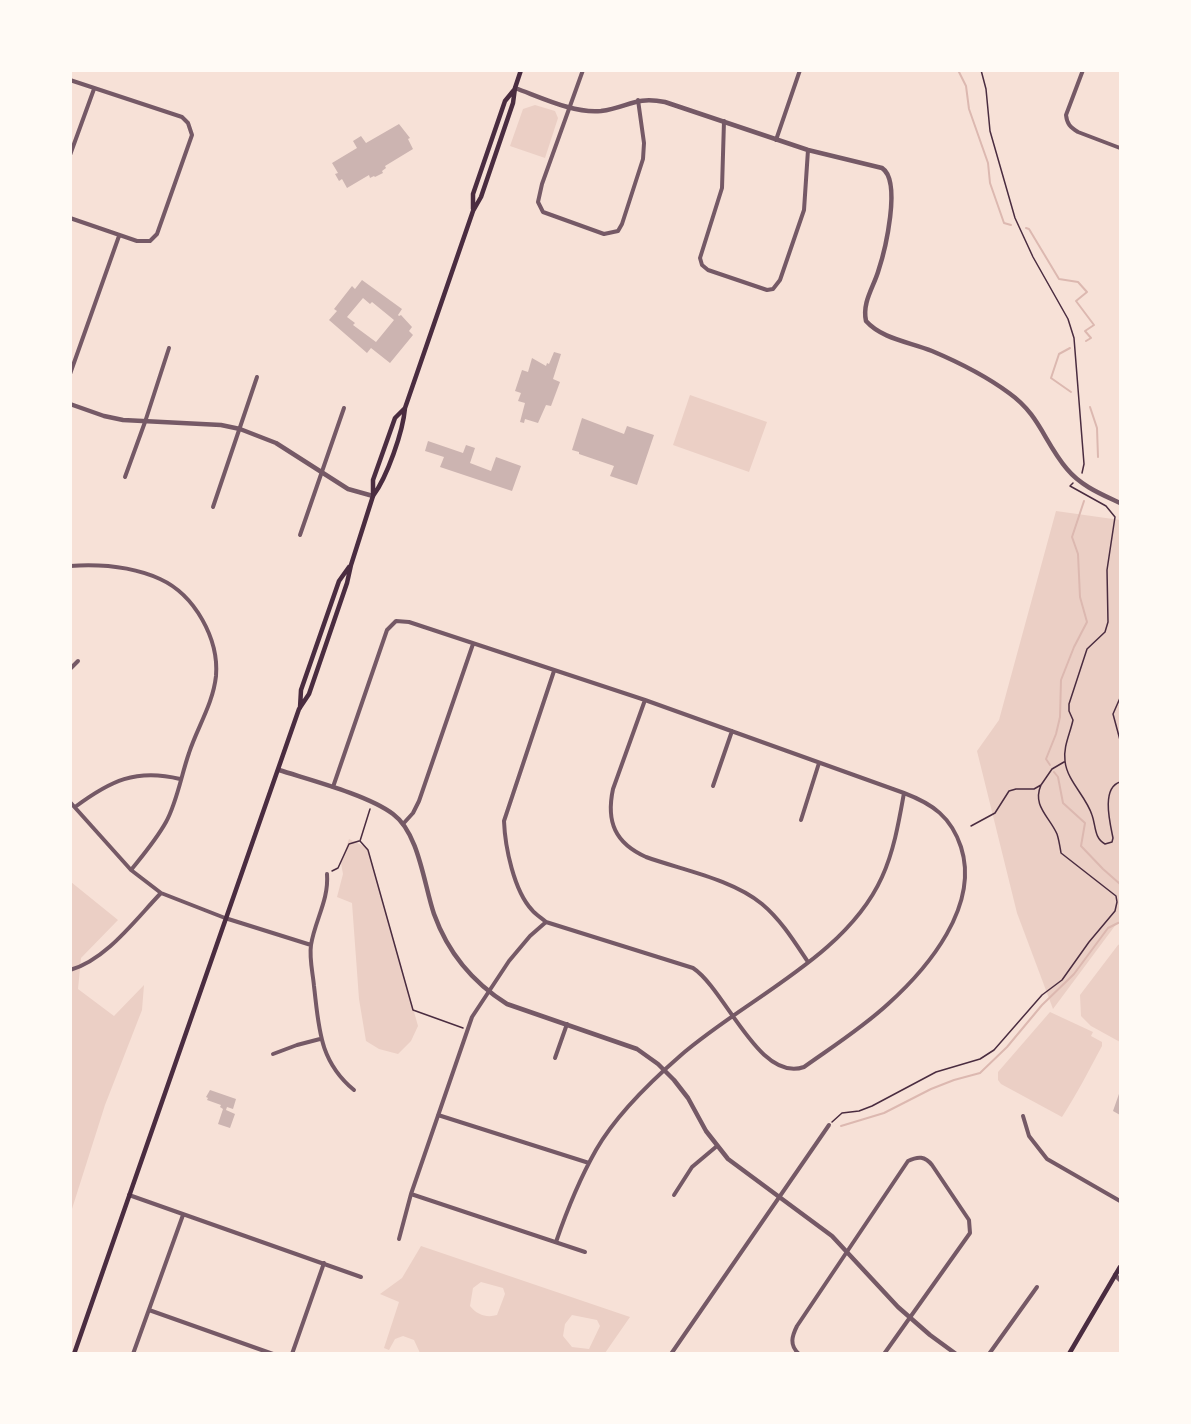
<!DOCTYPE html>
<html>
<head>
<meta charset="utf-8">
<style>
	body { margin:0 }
	#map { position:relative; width:1191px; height:1424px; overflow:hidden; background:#f7e1d7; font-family:Arial,sans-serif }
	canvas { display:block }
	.frame { position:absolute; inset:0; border:72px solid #fffaf5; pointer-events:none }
</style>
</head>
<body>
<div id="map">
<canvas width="1191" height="1424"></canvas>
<div class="frame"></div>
</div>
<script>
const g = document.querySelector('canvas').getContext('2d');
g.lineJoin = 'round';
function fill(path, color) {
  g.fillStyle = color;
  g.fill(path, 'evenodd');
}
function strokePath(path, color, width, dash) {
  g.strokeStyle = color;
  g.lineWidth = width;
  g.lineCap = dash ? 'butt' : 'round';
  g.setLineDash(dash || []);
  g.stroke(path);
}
fill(new Path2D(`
	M535 105 555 111 558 118 545 158 510 146 523 109Z
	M690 395 767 422 749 472 673 445Z
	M1056 511 1120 520V919L1053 1009 1017 913 977 751 999 720Z
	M349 839 368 848 418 1026 411 1041 398 1054 379 1049 366 1041 359 999 352 903 337 897 343 874 341 863Z
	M71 882 118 920 81 958 78 989 114 1016 144 985 142 1010 105 1105 71 1212Z
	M1120 944V1042L1091 1026 1081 1016 1080 995 1118 945Z
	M1050 1012 1093 1032 1091 1036 1102 1042V1046C1089 1070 1077 1094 1062 1117L1001 1084 998 1080V1072Z
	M421 1246 630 1317 605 1353H420L414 1340 403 1336 395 1339 389 1350 384 1348 399 1302 380 1294 402 1278ZM481 1282 503 1288 505 1294 497 1315C487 1318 477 1315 470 1306L473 1288ZM572 1315 597 1320 600 1326 589 1349 572 1347 563 1336 565 1324Z`), '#ebcfc5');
strokePath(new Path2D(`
	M958 70 966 86 969 109 988 163 990 183 1004 223 1011 225
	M1026 228 1029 229 1059 279 1078 282 1087 292 1076 301 1094 325 1085 331 1091 338 1086 341
	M1070 348 1059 354 1051 378 1071 392
	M1090 407 1097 428 1098 457
	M1050 765 1046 759 1056 734 1060 717 1061 680 1074 647 1087 622 1080 597 1078 554 1072 537 1084 501
	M1054 772 1058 777 1063 803 1085 823 1081 846 1103 869 1120 884
	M841 1126 884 1113 931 1089 954 1080 980 1073 1007 1047 1042 1005 1074 974 1108 928 1120 922`), '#dcb8b0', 2);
fill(new Path2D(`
	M399 124 410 138 408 139 413 149 385 166 386 168 382 171 383 173 375 177 374 176 370 178 369 175 347 188 342 179 339 181 335 174 338 173 332 163 357 148 353 141 361 136 366 143Z
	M362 280 402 309 398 315 399 316 401 315 412 327 409 331 413 335 390 363 371 348 367 353 329 320 337 311 334 309 352 286 355 289ZM363 298 370 304 372 302 394 320 376 342 353 325 355 323 347 317Z
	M554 352 561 354 553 379 560 382 551 406 546 405 538 423 525 419 524 423 520 422 525 403 518 401 521 393 515 391 522 370 528 372 532 358 546 366 547 363 549 364Z
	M582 418 624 434 627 426 654 435 637 485 610 476 614 466 579 454V452L572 450Z
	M428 441 463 453 466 445 475 448 470 463 491 471 496 457 521 466 512 491 440 467 444 457 425 451Z
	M210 1090 236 1099 233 1109 227 1107 226 1110 235 1114 230 1128 218 1124 223 1109 220 1107 221 1105 207 1100 208 1098 206 1097Z
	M1120 1091V1115L1113 1111Z`), '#ccb4b1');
strokePath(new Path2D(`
	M981 70 986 89 990 131 1015 218 1033 257 1068 319 1074 338 1084 464 1082 473
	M1073 483 1070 486 1106 506 1115 517 1107 570 1108 622 1105 632 1087 649 1069 704V711L1073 720C1070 734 1063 747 1065 761 1067 781 1086 796 1092 815 1096 826 1094 838 1105 844L1112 842 1113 838C1110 823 1101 788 1120 782
	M1120 698 1113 714 1120 740
	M370 809 360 841 368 850 413 1010 463 1028
	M971 826 995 813 1009 791 1016 789H1034L1041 785 1052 769 1064 762
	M332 871 338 868 349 844 359 841
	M832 1122 842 1113 859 1111 872 1106 936 1072 980 1059 994 1050 1042 995 1062 980 1089 942 1115 911 1117 902 1116 896 1061 853C1060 847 1059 840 1057 834 1049 816 1032 806 1041 785`), '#4a2c40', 1.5);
strokePath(new Path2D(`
	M583 70 542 184 538 202 543 212 604 234 618 231 622 224 643 159 644 143 638 100
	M1083 70 1066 115C1067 124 1070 127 1078 132L1120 148
	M70 80 182 117 188 123 192 135 157 234 150 241H137L70 218
	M724 121 722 188 700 258 702 265 708 270 767 290 773 289 780 280 804 210 808 150
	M776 140 800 70
	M70 155 94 89
	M70 374 119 236
	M125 477 145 422 169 348
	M213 507 257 377
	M300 535 344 408
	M70 566C99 564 133 567 160 579 195 595 219 639 216 676 213 704 197 728 189 753 181 776 177 802 166 822 156 840 143 855 131 870
	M70 669 78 661
	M645 700 613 789C606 822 615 843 646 857 682 870 732 879 762 904 781 920 794 941 808 962
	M713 786 732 731
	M333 787 387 630 396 621 409 622 645 700 904 793C933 804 951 817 961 847 980 906 928 968 888 1004 862 1028 832 1047 804 1067 759 1083 726 990 693 968L546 922C542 918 536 915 532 910 514 891 505 847 504 821L554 671
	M70 802 131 870 161 893 225 918 311 945
	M75 807C110 781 136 768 180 779
	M801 820 819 763
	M403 824 413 813 419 801 473 644
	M327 874C329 900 315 920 311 945 309 958 313 974 314 986 319 1028 319 1061 354 1090
	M70 970C106 960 135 920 161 893
	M273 1054 297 1045 320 1039
	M555 1058 567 1024
	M438 1115 589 1163
	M1023 1116 1029 1136 1047 1159 1120 1201
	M411 1194 585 1252
	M129 1195 361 1277
	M674 1195 692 1167 717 1146
	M399 1239 411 1194 472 1017 509 961 530 936 546 922
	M556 1242C567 1210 579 1180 596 1150 616 1115 649 1083 680 1056 745 999 846 957 882 877 894 851 899 821 904 793
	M149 1310 273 1354
	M133 1354 183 1215
	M292 1354 324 1263
	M671 1354 829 1125
	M799 1354C789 1345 792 1336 797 1326L908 1161C918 1156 925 1156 932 1165L969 1220 970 1233 884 1354
	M989 1354 1037 1287`), '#755966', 4);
strokePath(new Path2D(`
	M515 88C540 97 575 114 601 111 629 107 635 96 665 102L808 150 882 168C902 181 885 251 878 272 873 288 862 303 866 321 882 339 910 342 932 351 958 362 986 376 1009 393 1040 415 1044 442 1067 469 1081 486 1101 494 1120 503
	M70 404 104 416 123 420 221 425 240 429 276 443 348 489 373 496
	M279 770C310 780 368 795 393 814 419 833 424 885 434 914 448 953 472 982 507 1004L637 1049 658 1064 674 1080 688 1098 706 1131 728 1159 832 1236 898 1307 930 1335 956 1354
	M1115 1275 1120 1280`), '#755966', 4.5);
strokePath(new Path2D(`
	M473 209V194L505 101 514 90
	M373 496C387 477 403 432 405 408L473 211 481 197 513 103 515 88 521 70
	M300 708 301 690 339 581 349 567
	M74 1354 299 709 309 694 347 583 351 565 373 496V480L395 418 405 408
	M1069 1354 1120 1267`), '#4a2c40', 4.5);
</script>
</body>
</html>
